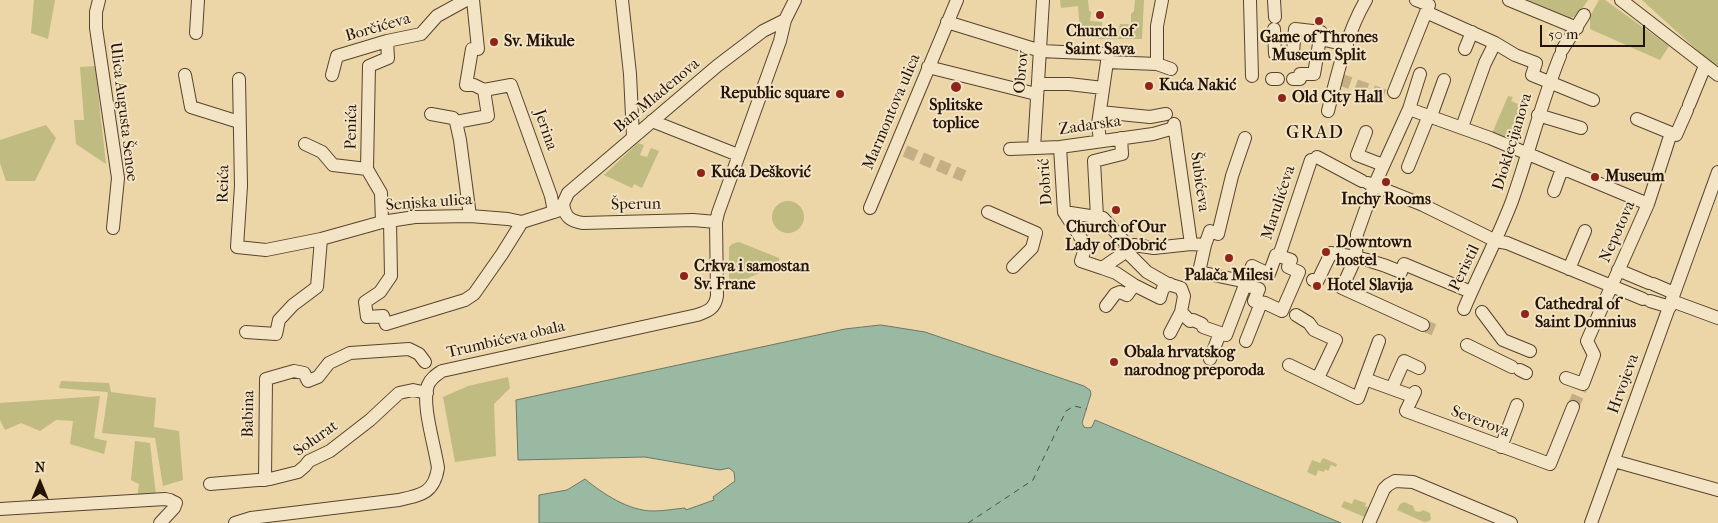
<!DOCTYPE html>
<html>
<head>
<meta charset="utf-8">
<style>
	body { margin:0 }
	#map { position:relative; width:1718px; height:523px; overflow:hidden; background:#ecd5a6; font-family:"IM FELL French Canon",serif }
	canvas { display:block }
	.north { position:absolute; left:15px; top:458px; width:50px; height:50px; -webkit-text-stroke:4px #f3e4c5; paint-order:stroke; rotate:0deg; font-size:14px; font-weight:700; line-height:20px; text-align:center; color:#241407 }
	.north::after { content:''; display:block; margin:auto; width:18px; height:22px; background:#241407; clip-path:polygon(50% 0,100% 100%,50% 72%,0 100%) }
	.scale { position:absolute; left:1540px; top:25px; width:105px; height:22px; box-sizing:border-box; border:2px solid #241407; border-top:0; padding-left:6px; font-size:15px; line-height:18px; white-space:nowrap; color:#241407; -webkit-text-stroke:4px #f3e4c5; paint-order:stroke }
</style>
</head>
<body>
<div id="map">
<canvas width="1718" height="523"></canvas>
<div class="north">N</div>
<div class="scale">50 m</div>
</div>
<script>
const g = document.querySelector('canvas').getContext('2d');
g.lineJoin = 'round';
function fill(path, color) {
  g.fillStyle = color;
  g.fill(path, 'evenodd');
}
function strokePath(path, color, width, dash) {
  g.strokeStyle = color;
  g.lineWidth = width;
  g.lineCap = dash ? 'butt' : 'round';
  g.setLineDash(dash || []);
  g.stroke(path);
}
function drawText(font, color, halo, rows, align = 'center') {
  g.font = font + ' "IM FELL French Canon",serif';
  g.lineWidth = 4;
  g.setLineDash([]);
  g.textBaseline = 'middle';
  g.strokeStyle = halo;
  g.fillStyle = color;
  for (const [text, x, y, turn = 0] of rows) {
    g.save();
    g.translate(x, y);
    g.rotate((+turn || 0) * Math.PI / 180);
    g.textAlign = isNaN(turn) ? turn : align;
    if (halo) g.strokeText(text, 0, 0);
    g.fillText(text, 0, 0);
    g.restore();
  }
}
fill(new Path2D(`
	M34 0H55L48 39 31 33Z
	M1060 0H1088L1089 11 1091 12 1090 21 1102 22V29L1119 30 1120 24H1131V14L1134 11 1135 0H1144L1142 39H1098L1096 32 1080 33 1078 6 1061 8Z
	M1520 0H1588L1578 15 1566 20Z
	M1599 0H1605L1669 46 1660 60 1590 29V16Z
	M1642 0H1718V69Z
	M95 66 106 164 76 144 74 120H84L80 67Z
	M1508 96 1513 97 1511 101 1518 104 1517 106 1521 108 1518 117 1523 119 1513 147 1491 136Z
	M46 125 56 138 35 181H6L0 163V140Z
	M638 143 644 145 640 155 647 157 651 148 659 151 642 188 634 184 632 188 604 175Z
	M772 217a16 16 0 1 1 32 0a16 16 0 1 1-32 0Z
	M739 242 779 258V261L774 267 734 284 729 282V247L732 244Z
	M508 377 510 388 494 404 496 456 455 462 443 397 468 386Z
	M61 381 109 383 111 392 156 398 154 427 179 431 183 480 163 486 155 438 102 433 108 393 107 392 59 388Z
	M100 396 94 438 107 441 104 454 70 444 73 421 56 420 40 431 21 423 5 430 0 420V403Z
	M135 441 150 443 156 495 137 498 139 484 131 480Z
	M1323 458 1337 464 1336 467 1331 465 1328 471 1325 469 1324 472 1318 470 1316 476 1307 472 1312 460 1320 463Z
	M1354 499 1366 503 1365 506 1370 509 1367 518 1341 507 1344 501 1352 504Z
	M1404 502 1413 506 1415 511 1420 512 1423 510 1430 513 1431 519 1429 521 1424 522 1397 510 1400 504Z`), '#bfbb81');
const water = new Path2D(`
	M881 325 925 332 1084 386 1090 390 1091 394 1082 423 1084 427 1088 428 1092 427 1095 420 1341 523H539V495L567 490 585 479C603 494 629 511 653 511 664 511 674 509 685 508L686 510 714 500 713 497 735 481 734 472 729 468 720 470 645 457 518 460 516 400 845 329Z`);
fill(water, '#99b9a3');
strokePath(water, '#6a7765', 1);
strokePath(new Path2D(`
	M968 523 1033 480 1066 411 1074 406 1087 409`), '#4d4e3e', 1, [6, 5]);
strokePath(new Path2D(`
	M1339 79 1389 97
	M905 151 964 176
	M1423 325 1437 331
	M1573 407 1583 384`), '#c4ae86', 12, [12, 6]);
const street = new Path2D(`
	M99 0 96 12V28L118 178 113 228
	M622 0 630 74 633 137
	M1250 0 1252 76
	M1274 0 1275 17
	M1416 0 1429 5 1426 12 1495 43 1515 55 1536 63 1532 75 1593 100
	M1509 0 1577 28
	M1621 0 1718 75
	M947 22 1041 51 1107 54V62L1157 64 1171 69
	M1274 29 1275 54H1277
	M196 33 198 0
	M1320 39 1347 45
	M1465 49 1472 32
	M1562 50 1584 15
	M1293 52 1295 29 1321 32 1314 74H1300V79H1293
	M1157 64V26L1162 0
	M928 67 1036 94
	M1420 74 1409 109 1374 186 1357 234 1356 257 1342 288 1423 325
	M185 75 191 107 239 122
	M332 75 337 56 387 41 421 34 437 16 466 0
	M239 79 241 186 237 247 266 250 321 239 382 222 415 217 470 216 508 219 522 222 563 209
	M1272 79H1278
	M1038 84H1069L1103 88
	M484 90 511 85 551 196 554 212
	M1394 92 1426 12
	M1689 105 1705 66
	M1409 109 1490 138 1648 204
	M1328 111C1337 75 1347 32 1366 0
	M1100 112 1150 117 1166 114
	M431 114 453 118 456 122
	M1538 115 1581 128
	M1431 116 1444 80
	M1637 119 1676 135 1687 110
	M652 121 738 155
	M1174 124 1191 244
	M1462 127 1485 63 1495 43
	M1366 132 1357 155 1383 165
	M1100 141 1098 124 1107 62
	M305 144 322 152 333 165 367 169
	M1060 147 1064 212 1103 218 1129 247
	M1034 148 1043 0
	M1010 149 1060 147 1153 134 1174 128
	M1317 157 1362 181
	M1408 167 1429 115
	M1368 183 1423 205 1496 241 1507 243 1643 299
	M1554 191 1562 169
	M870 208 957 0
	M988 212 1036 233 1032 248 1013 267
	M1064 212 1086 246 1081 261 1102 268
	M470 216 460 140 456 122 488 116 484 90 474 85H466L472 49H478L473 0
	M1097 217 1094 161 1122 154 1121 138
	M390 221 391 276 380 292 365 302 367 317 383 316 386 324 465 300 474 294 502 254 522 222
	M382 222 381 193 367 169 369 66 388 58 387 41
	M716 222 693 220 583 223C570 221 565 217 563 204L568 193 717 66 763 31 785 20
	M1205 245 1210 231 1218 234 1232 176 1245 138
	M1127 251 1102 268 1116 273 1134 285
	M1279 256 1311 160
	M1569 269 1585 231
	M1618 270 1649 283
	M1313 280 1317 282 1331 253C1356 256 1378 262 1401 272L1404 264 1471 292
	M1247 282 1199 272 1205 245 1191 244 1154 248 1134 245 1125 250 1147 272 1168 284 1181 288 1184 296 1181 312 1190 321 1193 320 1202 324 1203 327 1226 335 1245 285 1252 266 1269 274 1276 255 1291 260 1288 267 1299 272 1282 311 1265 303 1254 301 1259 289 1245 285 1247 282
	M1653 284 1674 293
	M1650 301 1670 307
	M1672 301 1718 318
	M1106 306 1115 294 1120 292 1127 295 1134 285 1160 298 1163 288 1170 284
	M1464 309C1479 273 1498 238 1512 201 1529 153 1541 103 1560 56
	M1482 312 1503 340 1530 351
	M1296 315 1309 323 1314 330 1336 340 1318 378
	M246 332 276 334 279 320 293 305 317 287 321 239
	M1170 333 1181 312
	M1246 341 1261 303
	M1467 345 1512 367
	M1210 359 1220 333
	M1289 365 1358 398 1379 341
	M1520 370 1526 373
	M1566 378 1583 384 1594 355 1587 341 1648 204 1671 133
	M1365 379 1412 396
	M1392 388 1404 361 1419 368
	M1415 392 1406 411 1550 464 1573 407
	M1501 447 1517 405
	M1614 461 1718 490
	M265 480 266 379 294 371 304 373 308 381 318 377 329 363 350 353 409 349 419 354 425 362
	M210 484 270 479 298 472 305 466 309 461 330 451 370 420 399 393 413 390 427 393
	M0 509 165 499 170 500 176 503 174 508 160 523
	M235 523 251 518 399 500C422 495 434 493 438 468 435 446 421 404 428 385 431 378 436 375 442 371L697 315C709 311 715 308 717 296L716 222 718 213 780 41 785 20 795 0
	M1369 523 1384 489 1388 485 1395 481 1413 482 1511 523
	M1591 523 1718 172`);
strokePath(street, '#56442f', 14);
strokePath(street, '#f3e4c5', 12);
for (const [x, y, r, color] of [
	[1100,15,5,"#8f2418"],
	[1319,21,5,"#8f2418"],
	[494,42,5,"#8f2418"],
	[1149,86,5,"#8f2418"],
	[956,87,6,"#8f2418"],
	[840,94,5,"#8f2418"],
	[1282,98,5,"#8f2418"],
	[701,173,5,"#8f2418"],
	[1595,177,5,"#8f2418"],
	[1386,182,5,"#8f2418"],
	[1116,210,5,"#8f2418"],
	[1326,252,5,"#8f2418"],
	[1229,258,5,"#8f2418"],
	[684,276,5,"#8f2418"],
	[1317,286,5,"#8f2418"],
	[1525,314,5,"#8f2418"],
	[1114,362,5,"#8f2418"]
]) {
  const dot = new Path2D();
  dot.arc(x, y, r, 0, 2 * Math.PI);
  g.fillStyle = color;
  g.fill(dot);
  strokePath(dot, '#f3e4c5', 2);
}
drawText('16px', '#241407', '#f3e4c5', [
	["Borčićeva",378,28,-16],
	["Obrov",1022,72,-85],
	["Ban Mladenova",657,96,-40],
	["Ulica Augusta Šenoe",123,112,83],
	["Marmontova ulica",892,112,-67],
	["Zadarska",1090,126,-8],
	["Penića",352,127,-89],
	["Jerina",545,130,71],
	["Dioklecijanova",1513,142,-73],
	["Dobrić",1046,182,-94],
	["Šubićeva",1199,182,82],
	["Reića",224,184,-89],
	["Senjska ulica",429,203,-4],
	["Marulićeva",1279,203,-72],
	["Šperun",636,205,-1],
	["Nepotova",1618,232,-66],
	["Peristil",1465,268,-64],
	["Trumbićeva obala",506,340,-13],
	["Hrvojeva",1624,384,-70],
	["Babina",249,414,-89],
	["Severova",1480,422,21],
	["Solurat",316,439,-35]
]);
drawText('bold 16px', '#241407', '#f3e4c5', [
	["Church of",1100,32,"center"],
	["Saint Sava",1100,50,"center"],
	["Game of Thrones",1319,38,"center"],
	["Museum Split",1319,56,"center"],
	["Sv. Mikule",504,42],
	["Kuća Nakić",1159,86],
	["Republic square",830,94,"right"],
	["Old City Hall",1292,98],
	["Splitske",956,106,"center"],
	["toplice",956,124,"center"],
	["Kuća Dešković",711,173],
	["Museum",1605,177],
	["Inchy Rooms",1386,200,"center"],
	["Church of Our",1116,228,"center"],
	["Lady of Dobrić",1116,246,"center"],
	["Downtown",1336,243],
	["hostel",1336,261],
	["Crkva i samostan",694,267],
	["Sv. Frane",694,285],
	["Palača Milesi",1229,276,"center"],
	["Hotel Slavija",1327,286],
	["Cathedral of",1535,305],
	["Saint Domnius",1535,323],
	["Obala hrvatskog",1124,353],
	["narodnog preporoda",1124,371]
], 'left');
g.letterSpacing = '1px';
drawText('19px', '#241407', '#f3e4c5', [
	["GRAD",1315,133]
]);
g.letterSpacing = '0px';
</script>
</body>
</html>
